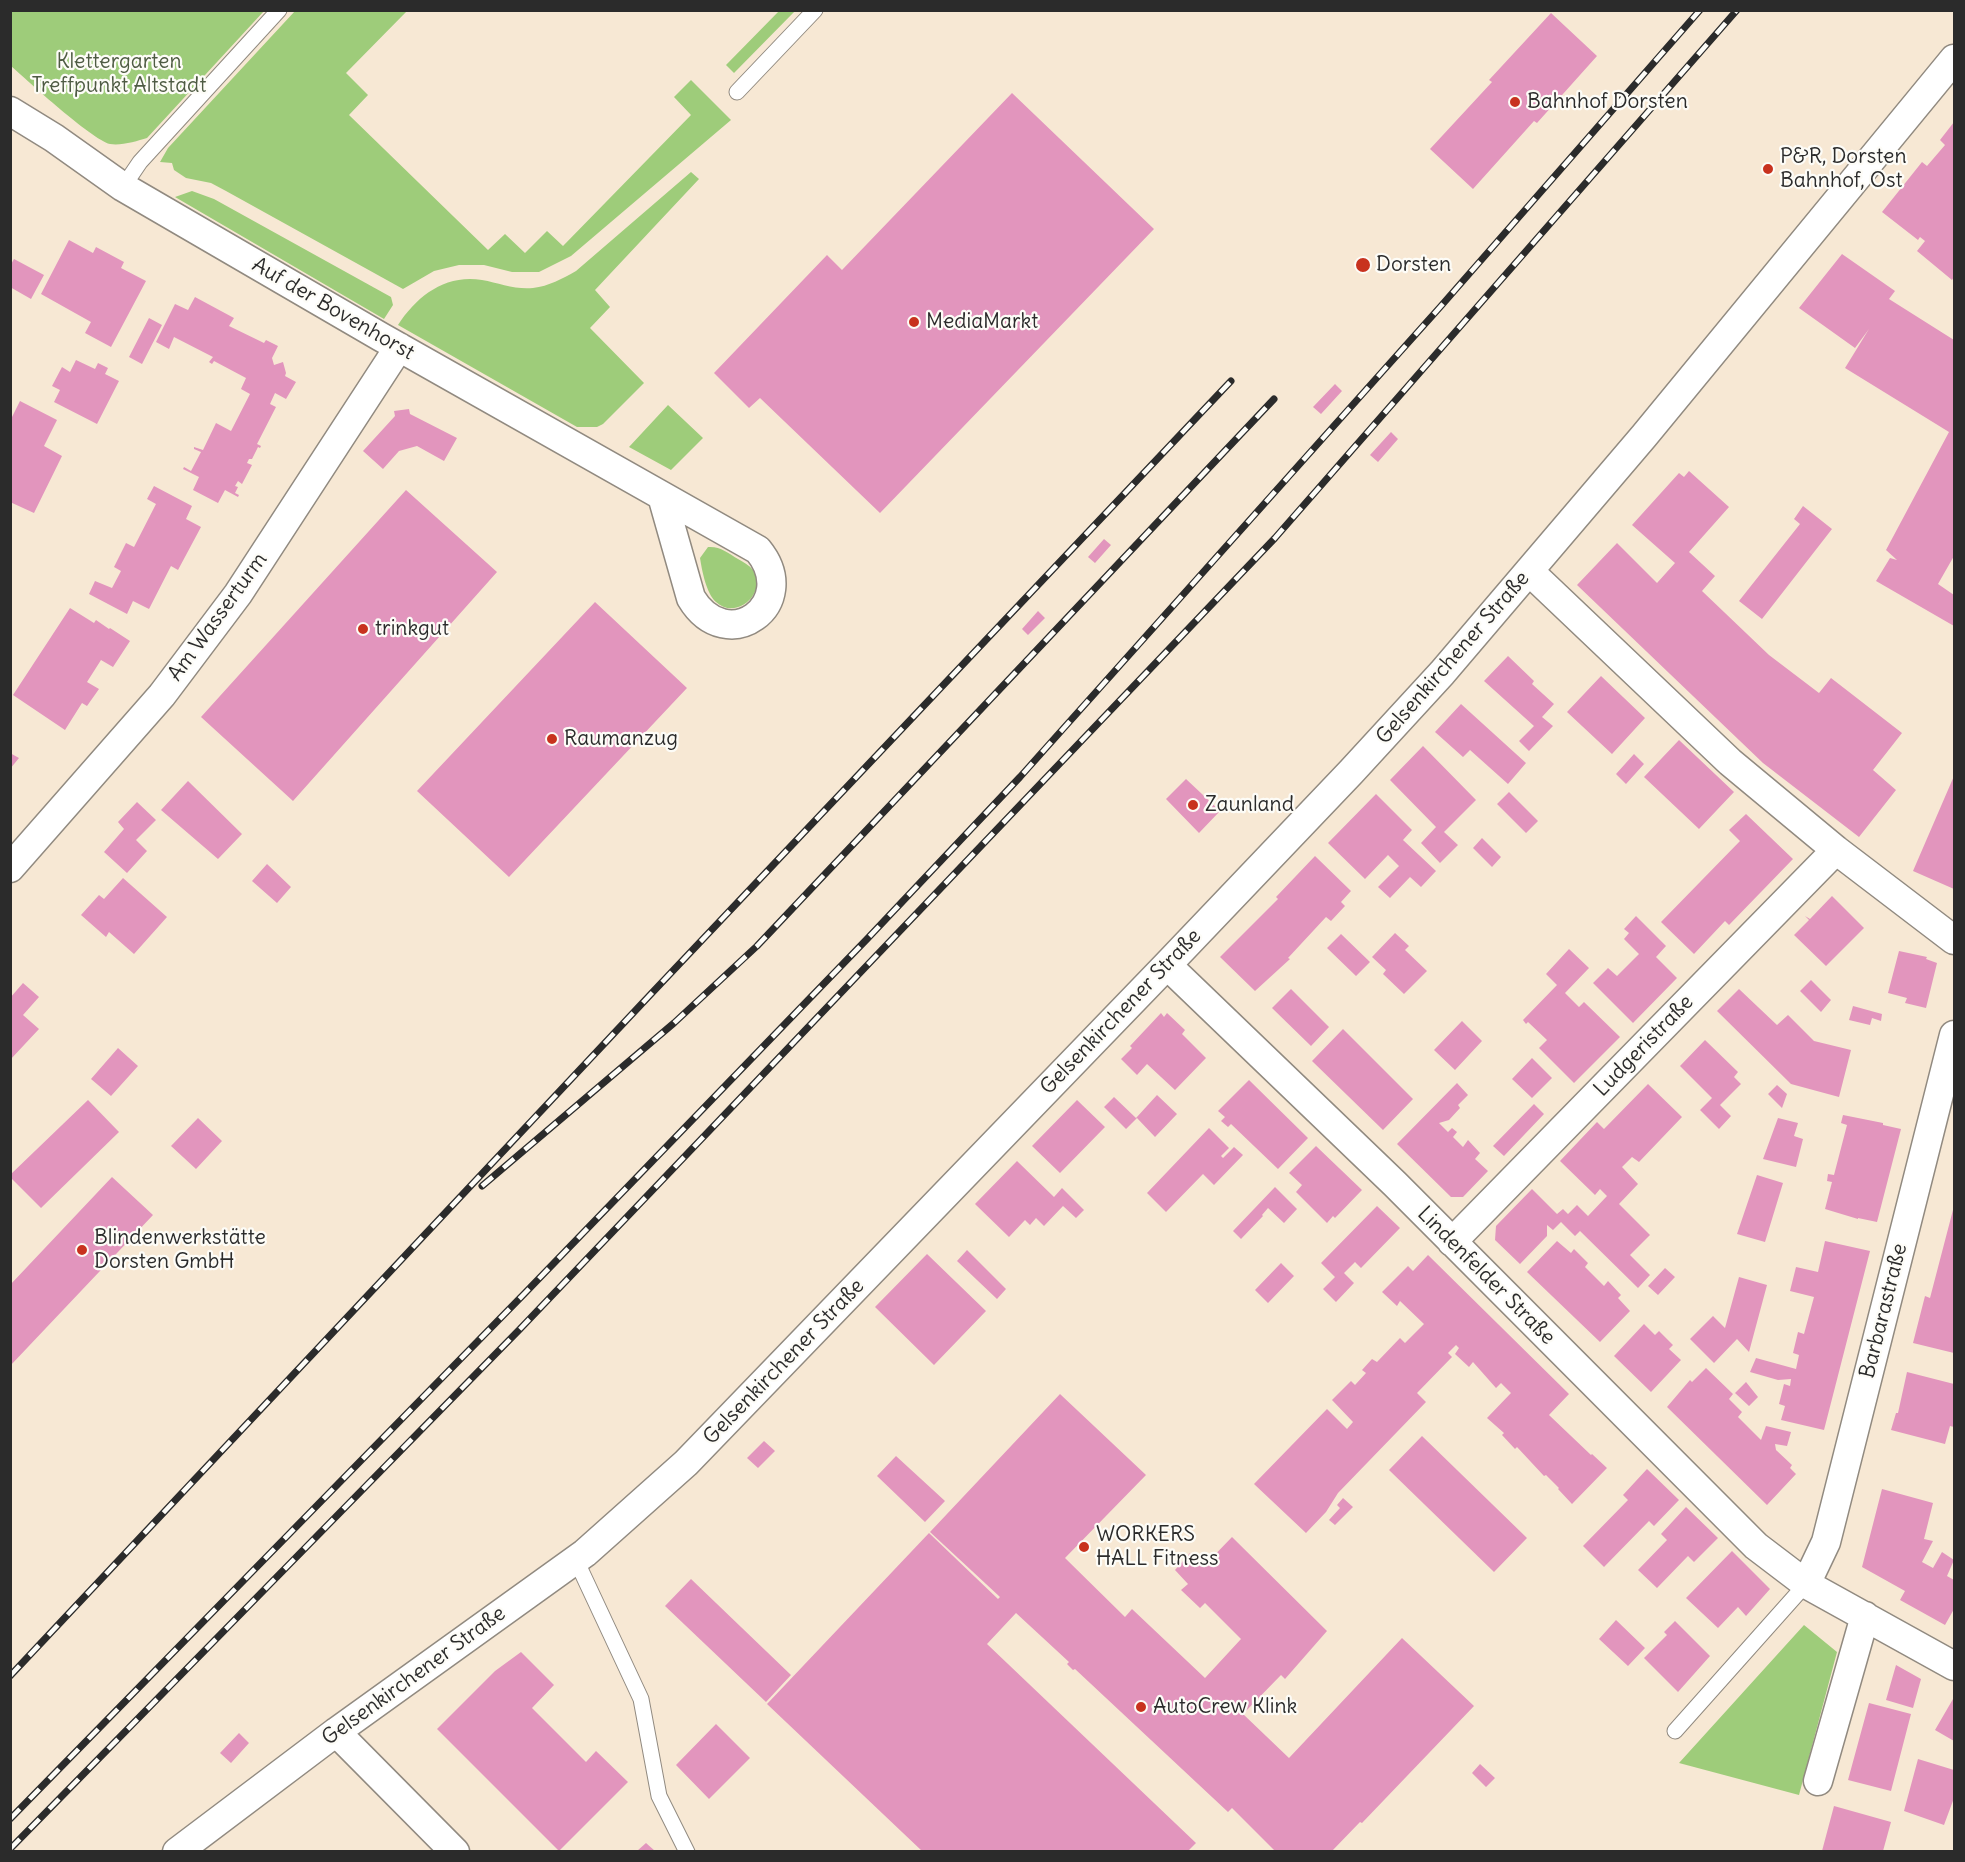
<!DOCTYPE html>
<html>
<head>
<meta charset="utf-8">
<style>
	body { margin:0 }
	#map { position:relative; width:1965px; height:1862px; overflow:hidden; background:#f7e8d4; font-family:Delius,sans-serif }
	canvas { display:block }
	.frame { position:absolute; inset:0; border:12px solid #2b2b2b; pointer-events:none }
</style>
</head>
<body>
<div id="map">
<canvas width="1965" height="1862"></canvas>
<div class="frame"></div>
</div>
<script>
const g = document.querySelector('canvas').getContext('2d');
g.lineJoin = 'round';
function fill(path, color) {
  g.fillStyle = color;
  g.fill(path, 'evenodd');
}
function strokePath(path, color, width, dash) {
  g.strokeStyle = color;
  g.lineWidth = width;
  g.lineCap = dash ? 'butt' : 'round';
  g.setLineDash(dash || []);
  g.stroke(path);
}
function drawText(font, color, halo, rows, align = 'center') {
  g.font = font + ' Delius,sans-serif';
  g.lineWidth = 4.5;
  g.setLineDash([]);
  g.textBaseline = 'middle';
  g.strokeStyle = halo;
  g.fillStyle = color;
  for (const [text, x, y, turn = 0] of rows) {
    g.save();
    g.translate(x, y);
    g.rotate((+turn || 0) * Math.PI / 180);
    g.textAlign = isNaN(turn) ? turn : align;
    if (halo) g.strokeText(text, 0, 0);
    g.fillText(text, 0, 0);
    g.restore();
  }
}
fill(new Path2D(`
	M10 11 11 10 264 11 147 138C137 141 121 146 110 144 91 139 28 81 11 66Z
	M295 11H407L346 73 368 95 349 115 488 250 505 234 525 253 547 231 563 246 691 115 674 97 691 80 731 120 571 256 539 272H512L484 265H459L434 271 403 289 226 191 211 183 186 178 174 170 172 163 160 162 168 148Z
	M779 11H795L734 73 726 65Z
	M691 172 699 179 595 290 610 307 590 328 644 383 603 424 597 427H577L398 325C417 296 445 274 482 280 499 283 516 290 533 288 549 286 562 279 576 271Z
	M192 191 214 199 391 297 393 305 384 319 175 197Z
	M668 405 703 438 671 470 629 447Z
	M708 547C720 546 728 553 738 559 743 562 749 565 753 570 768 593 736 621 716 602 706 593 702 570 700 558Z
	M1804 1625 1837 1652 1799 1795 1679 1763Z`), '#9ecc7a');
fill(new Path2D(`
	M1551 13 1597 56 1537 123 1534 121 1473 189 1430 149 1492 82 1489 80Z
	M1012 93 1154 229 880 513 760 398 749 408 714 373 827 255 842 270Z
	M1954 122V277L1952 280 1917 251 1925 241 1920 237 1918 240 1882 212 1922 162 1927 166 1945 145 1940 140Z
	M69 240 93 253 96 247 124 262 121 268 146 281 111 347 85 333 91 322 41 294Z
	M1842 254 1895 291 1889 299 1954 340V556L1938 584 1954 595V626L1876 581 1890 558 1897 560 1886 550 1949 432 1845 368 1869 329 1855 348 1799 308Z
	M14 259 44 275 31 299 10 287V266Z
	M195 297 234 318 229 326 264 343 266 340 278 346 272 358 274 365 283 362 286 373 285 376 296 382 286 399 275 393 270 404 276 407 257 444 261 446 260 448 258 447 252 459H249L247 463 252 465 242 484 238 481 235 486 238 487 235 493 239 495 238 497 225 490 218 503 193 490 199 477 183 469 184 467 191 471 201 452 194 449V447L203 450 216 423 231 431 250 394 241 389 246 378 214 361 212 364 209 362 213 357 174 337 169 349 156 342 175 304 188 310Z
	M149 318 162 325 142 364 129 357Z
	M76 360 95 369 98 363 108 368 105 374 119 381 97 424 54 402 60 390 52 386 62 367 70 372Z
	M1335 384 1342 391 1321 414 1313 407Z
	M20 401 57 420 44 446 62 456 34 513 10 502V421Z
	M409 409 410 414 457 438 444 461 417 446 399 451 383 469 363 451 395 416 394 411Z
	M1391 432 1398 439 1378 462 1370 455Z
	M1689 471 1729 507 1689 552 1715 576 1702 591 1769 655 1819 693 1831 678 1902 733 1873 770 1896 790 1859 837 1763 763 1577 585 1617 543 1657 583 1675 563 1632 525 1679 473 1684 477Z
	M154 486 192 506 186 519 201 527 178 570 171 566 149 609 133 601 127 614 89 594 95 581 112 588 121 571 114 567 126 543 134 547 156 504 147 499Z
	M406 490 497 572 293 801 201 717Z
	M1803 506 1832 529 1762 619 1739 601 1800 524 1794 519Z
	M1104 539 1111 545 1095 563 1088 557Z
	M595 602 687 688 509 877 417 791Z
	M70 608 94 623 96 620 109 629 110 628 130 641 113 667 101 660 87 682 99 689 87 706 82 703 65 730 13 695Z
	M1038 611 1045 618 1028 635 1022 629Z
	M1508 656 1534 681 1532 684 1554 704 1542 717 1553 726 1529 751 1519 741 1534 726 1484 681Z
	M1601 676 1645 718 1612 754 1567 712Z
	M1461 704 1526 763 1508 784 1470 750 1463 757 1435 732Z
	M1679 740 1734 792 1699 829 1644 777Z
	M1423 746 1476 800 1444 832 1458 845 1440 863 1421 843 1436 827 1390 780Z
	M10 753 19 758 10 769Z
	M1634 754 1644 764 1626 784 1616 774Z
	M1954 776V889L1913 871Z
	M1186 779 1220 811 1199 833 1166 799Z
	M188 781 242 834 218 859 161 810Z
	M1509 792 1538 821 1526 833 1497 804Z
	M1376 794 1412 830 1403 840 1436 871 1421 887 1410 877 1390 898 1378 887 1399 866 1388 855 1365 879 1328 843Z
	M137 802 156 820 136 840 147 851 127 873 104 852 124 829 118 822Z
	M1746 814 1793 859 1729 925 1725 921 1694 954 1661 922 1740 841 1729 830Z
	M1482 838 1501 857 1492 867 1473 848Z
	M1315 856 1351 891 1341 902 1345 906 1331 921 1326 917 1288 958 1290 959 1255 991 1220 957 1278 899 1276 897Z
	M267 864 291 887 277 903 252 881Z
	M123 878 167 917 134 954 109 932 106 937 81 915 99 895 104 899Z
	M1832 896 1864 928 1826 966 1794 935 1809 920 1805 916 1810 919Z
	M1636 916 1666 946 1656 957 1677 978 1633 1023 1593 983 1608 968 1617 976 1639 954 1624 939 1629 933 1624 929Z
	M1395 933 1409 946 1405 950 1427 971 1404 994 1383 974 1386 970 1372 957Z
	M1341 934 1370 962 1356 976 1327 948Z
	M1569 949 1589 968 1565 993 1579 1007 1584 1002 1620 1037 1574 1083 1539 1048 1547 1040 1528 1022 1526 1024 1523 1020 1557 985 1546 974Z
	M1899 951 1927 957 1926 959 1937 963 1926 1008 1905 1003 1907 998 1888 993Z
	M1811 980 1831 1000 1821 1012 1800 991Z
	M23 983 39 997 23 1015 39 1029 10 1060V998Z
	M1291 989 1329 1027 1311 1046 1272 1008Z
	M1739 989 1777 1025 1788 1015 1814 1041 1851 1050 1839 1097 1791 1084 1717 1011Z
	M1853 1006 1882 1014 1881 1021 1872 1018 1870 1025 1849 1020Z
	M1161 1013 1164 1017 1167 1013 1185 1030 1182 1034 1206 1058 1175 1090 1147 1064 1137 1075 1121 1059 1132 1048 1130 1046Z
	M1462 1021 1482 1041 1455 1070 1434 1050Z
	M1343 1029 1413 1099 1383 1130 1312 1061Z
	M1705 1040 1738 1072 1734 1077 1741 1084 1720 1105 1731 1116 1719 1129 1700 1110 1712 1098 1680 1066Z
	M118 1048 138 1066 111 1096 91 1079Z
	M1532 1058 1552 1078 1532 1098 1512 1079Z
	M1249 1080 1308 1138 1278 1169 1231 1124 1228 1127 1221 1121 1225 1117 1218 1111Z
	M1457 1083 1468 1095 1458 1105 1460 1108 1449 1120 1439 1123 1448 1132 1452 1128 1457 1132 1453 1137 1463 1147 1468 1140 1480 1153 1475 1159 1488 1171 1463 1197H1451L1397 1144Z
	M1648 1084 1682 1117 1639 1162 1632 1157 1622 1167 1638 1184 1619 1204 1650 1235 1630 1255 1650 1275 1638 1288 1580 1231 1575 1236 1561 1222 1553 1230 1547 1225V1236L1520 1264 1495 1240 1496 1226 1532 1189 1557 1214 1563 1209 1568 1214 1577 1205 1588 1216 1607 1196 1600 1189 1595 1195 1560 1161 1597 1122 1604 1129Z
	M1777 1085 1787 1094 1782 1108 1768 1094Z
	M1157 1095 1177 1114 1155 1137 1137 1118 1126 1129 1104 1107 1114 1097 1136 1118Z
	M88 1100 119 1132 41 1208 10 1177V1175Z
	M1077 1100 1105 1127 1060 1173 1032 1146Z
	M1534 1104 1544 1114 1504 1156 1493 1146Z
	M1843 1115 1883 1123V1125L1901 1129 1877 1222 1858 1218V1219L1825 1209 1832 1182 1827 1181 1828 1174 1834 1175 1847 1125 1841 1123Z
	M198 1118 222 1141 196 1169 171 1146Z
	M1778 1118 1798 1123 1794 1136 1803 1139 1796 1167 1763 1159Z
	M1209 1128 1229 1148 1221 1156 1223 1158 1234 1147 1243 1155 1214 1185 1203 1174 1166 1212 1147 1193Z
	M1316 1146 1362 1190 1335 1218 1333 1216 1327 1223 1296 1192 1302 1185 1289 1173Z
	M1017 1161 1054 1197 1062 1188 1084 1210 1076 1218 1063 1206 1044 1226 1036 1218 1030 1225 1025 1220 1009 1237 975 1204Z
	M1757 1175 1783 1183 1765 1242 1737 1234Z
	M112 1177 153 1215 10 1366V1285Z
	M1275 1187 1297 1209 1284 1223 1268 1208 1262 1215 1263 1216 1241 1239 1233 1231Z
	M1377 1206 1400 1228 1361 1268 1355 1262 1344 1273 1354 1283 1336 1302 1323 1289 1335 1277 1321 1263Z
	M1954 1206V1353L1913 1343 1925 1296 1930 1298Z
	M1557 1241 1571 1253 1574 1249 1588 1263 1585 1267 1604 1286 1608 1281 1621 1295 1618 1298 1630 1311 1600 1342 1527 1272Z
	M1825 1241 1870 1251 1824 1430 1781 1420 1785 1406 1779 1404 1784 1384 1790 1386 1791 1379 1778 1380 1750 1372 1756 1358 1796 1369 1799 1355 1793 1353 1798 1332 1804 1334 1814 1297 1790 1291 1796 1267 1818 1272Z
	M967 1250 1006 1289 997 1299 957 1261Z
	M927 1254 986 1311 934 1365 875 1307Z
	M1428 1255 1569 1394 1549 1415 1591 1455 1592 1454 1607 1468 1572 1504 1558 1489 1559 1488 1546 1475 1544 1476 1517 1447 1515 1449 1502 1435 1504 1433 1487 1418 1511 1393 1501 1383 1496 1388 1473 1362 1469 1367 1455 1354 1459 1348 1456 1345 1448 1353 1452 1357 1417 1393 1426 1402 1338 1493 1326 1512 1306 1533 1254 1484 1327 1409 1347 1429 1353 1422 1332 1400 1351 1381 1355 1385 1366 1373 1362 1370 1372 1359 1377 1362 1400 1338 1405 1343 1424 1324 1400 1301 1397 1306 1382 1292 1408 1266 1413 1271Z
	M1281 1263 1294 1276 1268 1303 1255 1290Z
	M1665 1268 1675 1277 1658 1295 1648 1286Z
	M1739 1277 1767 1285 1749 1352 1737 1339 1714 1363 1690 1339 1713 1316 1725 1328Z
	M1644 1324 1655 1335 1659 1331 1673 1345 1669 1349 1681 1360 1651 1392 1614 1356Z
	M1706 1368 1733 1394 1729 1399 1742 1412 1738 1417 1761 1440 1766 1426 1791 1432 1787 1446 1775 1444 1776 1450 1792 1465 1790 1468 1796 1474 1767 1505 1667 1407 1690 1380 1692 1382Z
	M1907 1372 1954 1384V1427L1950 1426 1945 1444 1891 1430 1896 1413H1898Z
	M1746 1382 1758 1397 1749 1406 1735 1393Z
	M1060 1394 1146 1475 1065 1558 1125 1617 1132 1609 1205 1678 1241 1639 1205 1603 1200 1608 1181 1590 1188 1584 1175 1570 1190 1553 1204 1566 1232 1537 1327 1631 1285 1679 1281 1675 1243 1714 1289 1758 1402 1638 1474 1706 1362 1823 1360 1822 1332 1851H1275L1232 1808 1228 1812 1075 1669 1073 1670 1067 1664 1069 1662 1016 1613 987 1644 1196 1843 1188 1851H922L767 1704 929 1533 998 1599 1000 1597 930 1532Z
	M1422 1436 1527 1538 1494 1572 1389 1470Z
	M764 1441 775 1451 758 1468 747 1458Z
	M896 1456 945 1501 925 1522 877 1476Z
	M1647 1469 1679 1500 1654 1526 1649 1521 1604 1567 1583 1546 1628 1500 1623 1495Z
	M1882 1489 1933 1503 1924 1539 1933 1541 1922 1562 1933 1568 1942 1552 1954 1560 1947 1576 1954 1580V1609L1945 1625 1900 1600 1905 1591 1862 1567Z
	M1343 1498 1353 1507 1335 1525 1329 1520 1340 1508 1337 1505Z
	M1686 1507 1718 1538 1694 1562 1688 1556 1657 1588 1638 1570 1667 1540 1661 1534Z
	M1732 1551 1770 1589 1746 1616 1738 1607 1718 1628 1686 1598Z
	M691 1579 791 1675 766 1702 665 1606Z
	M1616 1620 1645 1648 1628 1666 1599 1639Z
	M1675 1621 1710 1656 1678 1692 1644 1658 1667 1635 1664 1632Z
	M521 1652 554 1685 532 1708 586 1762 596 1751 628 1782 559 1851 437 1729 495 1671Z
	M1896 1665 1921 1679 1913 1708 1886 1700Z
	M1953 1699 1954 1700V1741L1935 1730Z
	M1869 1703 1911 1714 1891 1791 1848 1780Z
	M716 1724 750 1758 709 1799 676 1765Z
	M239 1733 249 1743 231 1763 220 1753Z
	M1918 1759 1954 1770V1798L1944 1825 1904 1811Z
	M1480 1764 1495 1778 1486 1787 1472 1773Z
	M1834 1806 1891 1822 1883 1851H1822Z
	M646 1843 655 1851H637Z`), '#e295bd');
const service = new Path2D(`
	M737 92 815 10
	M123 187 140 162 279 10
	M576 1560 641 1699 659 1796 687 1852
	M1675 1731 1806 1584`);
const minor = new Path2D(`
	M10 111 54 138 123 187 381 337 758 550C802 604 727 658 691 598L662 496
	M1529 571 1730 762 1836 850 1954 940
	M10 868 162 695 238 594 399 347
	M1167 965 1395 1184 1756 1546 1806 1584 1954 1666
	M1452 1242 1836 850
	M1806 1584 1826 1542 1954 1035
	M336 1732 455 1852
	M1818 1781 1865 1616
	M177 1852 336 1732 585 1553 686 1463 1167 965 1351 772 1442 673 1644 436 1954 59`);
strokePath(service, '#918a80', 17);
strokePath(minor, '#918a80', 31);
strokePath(service, '#fff', 15);
strokePath(minor, '#fff', 28);
const rail = new Path2D(`
	M482 1186 674 1023 757 946 1274 399
	M10 1676 650 995 1231 381
	M10 1819 525 1293 868 938 1020 777 1441 306 1700 10
	M10 1849 520 1329 1275 538 1737 10`);
strokePath(rail, '#2b2b2b', 7);
strokePath(rail, '#fdfcf7', 4.5, [14]);
for (const [x, y, r, color] of [
	[1515,102,6,"#c8321e"],
	[1768,169,6,"#c8321e"],
	[1363,265,8,"#c8321e"],
	[914,322,6,"#c8321e"],
	[363,629,6,"#c8321e"],
	[552,739,6,"#c8321e"],
	[1193,805,6,"#c8321e"],
	[82,1250,6,"#c8321e"],
	[1084,1547,6,"#c8321e"],
	[1141,1707,6,"#c8321e"]
]) {
  const dot = new Path2D();
  dot.arc(x, y, r, 0, 2 * Math.PI);
  g.fillStyle = color;
  g.fill(dot);
  strokePath(dot, '#fdfcf7', 2);
}
drawText('21px', '#4e5b43', '#fdfcf7', [
	["Klettergarten",119,62],
	["Treffpunkt Altstadt",119,86]
]);
drawText('21px', '#2b2b2b', '#fdfcf7', [
	["Bahnhof Dorsten",1527,102],
	["P&R, Dorsten",1780,157],
	["Bahnhof, Ost",1780,181],
	["Dorsten",1376,265],
	["MediaMarkt",926,322],
	["trinkgut",375,629],
	["Raumanzug",564,739],
	["Zaunland",1205,805],
	["Blindenwerkstätte",94,1238],
	["Dorsten GmbH",94,1262],
	["WORKERS",1096,1535],
	["HALL Fitness",1096,1559],
	["AutoCrew Klink",1153,1707]
], 'left');
drawText('21px', '#2b2b2b', '#fdfcf7', [
	["Auf der Bovenhorst",333,309,30],
	["Am Wasserturm",218,617,-54],
	["Gelsenkirchener Straße",1453,658,-49],
	["Gelsenkirchener Straße",1121,1012,-46],
	["Ludgeristraße",1644,1046,-46],
	["Lindenfelder Straße",1486,1276,45],
	["Barbarastraße",1884,1311,-76],
	["Gelsenkirchener Straße",784,1362,-46],
	["Gelsenkirchener Straße",414,1676,-36]
]);
</script>
</body>
</html>
